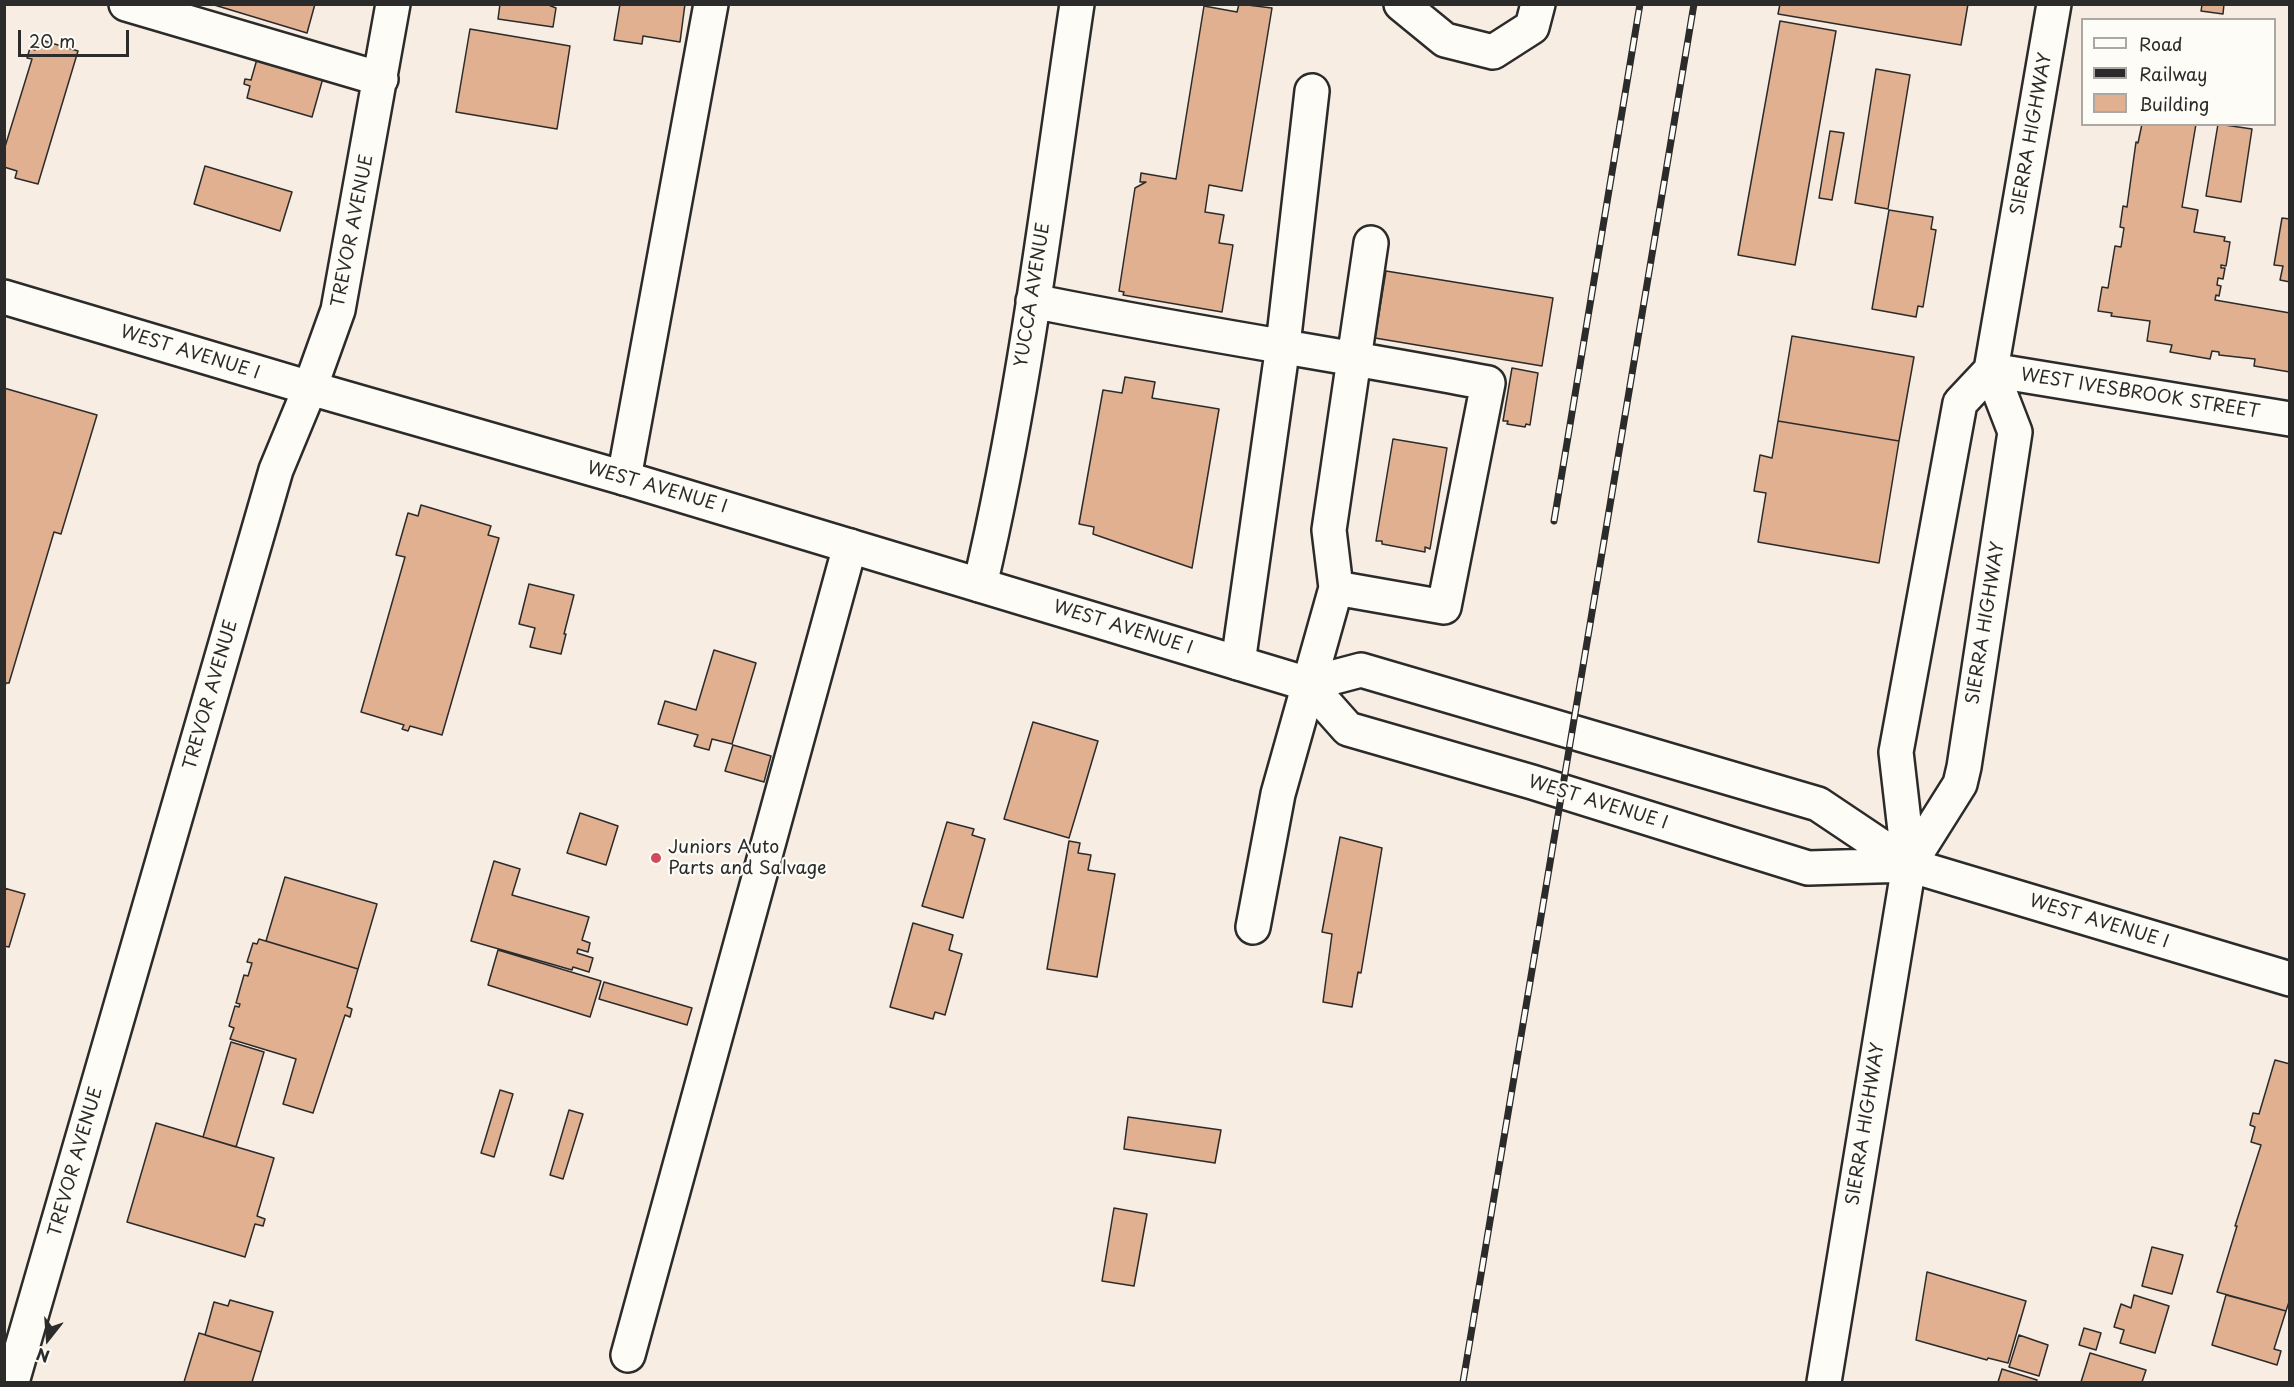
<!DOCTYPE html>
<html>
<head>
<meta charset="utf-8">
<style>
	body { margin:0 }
	#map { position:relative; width:2294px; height:1387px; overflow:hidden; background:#f7ede3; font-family:"Playpen Sans",sans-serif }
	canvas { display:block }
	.frame { position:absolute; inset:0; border:6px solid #2b2b2b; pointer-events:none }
	.legend { position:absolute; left:2081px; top:18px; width:195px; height:108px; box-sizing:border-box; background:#fdfcf7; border:2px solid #a9a8a5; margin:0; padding:8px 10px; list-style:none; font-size:18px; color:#2b2b2b }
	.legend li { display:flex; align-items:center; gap:12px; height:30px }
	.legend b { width:30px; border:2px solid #a9a8a5 }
	.north { position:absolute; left:18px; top:1309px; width:60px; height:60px; -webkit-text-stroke:4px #fdfcf7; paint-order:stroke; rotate:197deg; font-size:16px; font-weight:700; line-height:24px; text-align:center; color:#2b2b2b }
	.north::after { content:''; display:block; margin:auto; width:21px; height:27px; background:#2b2b2b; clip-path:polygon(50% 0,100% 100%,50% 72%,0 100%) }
	.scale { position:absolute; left:18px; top:30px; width:111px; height:27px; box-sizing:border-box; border:3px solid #2b2b2b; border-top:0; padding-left:8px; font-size:18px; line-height:21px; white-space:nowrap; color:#2b2b2b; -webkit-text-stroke:4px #fdfcf7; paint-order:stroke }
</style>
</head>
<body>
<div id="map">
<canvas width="2294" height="1387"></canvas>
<div class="frame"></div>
<ul class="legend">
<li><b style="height:8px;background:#fdfcf7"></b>Road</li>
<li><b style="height:8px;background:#2b2b2b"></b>Railway</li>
<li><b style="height:16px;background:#e0b091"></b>Building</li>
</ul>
<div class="north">N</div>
<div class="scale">20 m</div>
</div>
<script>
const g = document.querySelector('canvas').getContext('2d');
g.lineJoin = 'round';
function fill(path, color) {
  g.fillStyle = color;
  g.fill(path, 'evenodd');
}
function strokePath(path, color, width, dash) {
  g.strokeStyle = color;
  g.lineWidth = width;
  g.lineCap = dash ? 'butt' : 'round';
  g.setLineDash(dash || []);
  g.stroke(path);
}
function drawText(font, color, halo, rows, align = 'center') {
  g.font = font + ' "Playpen Sans",sans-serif';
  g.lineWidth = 4.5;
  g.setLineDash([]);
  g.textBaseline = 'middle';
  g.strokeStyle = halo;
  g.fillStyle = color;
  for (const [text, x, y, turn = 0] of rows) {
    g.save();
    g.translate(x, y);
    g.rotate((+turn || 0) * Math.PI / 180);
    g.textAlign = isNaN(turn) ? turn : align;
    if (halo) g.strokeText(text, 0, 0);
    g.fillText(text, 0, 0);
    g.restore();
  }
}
const building = new Path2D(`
	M211 4H315L307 33Z
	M500 4H546L556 8 553 27 498 19Z
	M620 4H685L680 42 643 36 642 44 614 40Z
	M1239 4 1272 8 1242 191 1209 185 1205 212 1224 215 1219 243 1233 245 1222 312 1123 295 1124 292 1119 291 1135 188 1146 182H1140L1141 173 1176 179 1204 6 1237 12Z
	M1780 4H1968L1961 45 1778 14Z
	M2198 4H2224L2223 14 2201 11 2202 5Z
	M1780 21 1836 31 1795 265 1738 255Z
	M470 29 570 46 557 129 456 112Z
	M38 39 78 51 38 184 15 178 17 171 4 167V150L32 59 27 58 30 48 35 50Z
	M257 59 323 78 312 117 247 98 250 86 244 84 245 79 251 80Z
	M1876 69 1910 75 1888 209 1855 203Z
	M2142 124H2196L2182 207 2198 210 2194 232 2225 237 2224 241 2230 242 2226 266 2221 265V268H2225L2223 279 2218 278 2217 285 2221 286 2219 296 2216 295 2215 300 2290 313V372L2254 366 2255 359 2219 355V352L2212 351 2210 359 2170 352 2172 345 2147 341 2150 321 2111 316 2112 313 2098 311 2102 287 2108 288 2115 246 2121 247 2124 228 2120 227 2123 206 2127 207 2136 142 2138 143Z
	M2218 124 2252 129 2241 202 2206 196Z
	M1830 131 1844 133 1832 200 1819 198Z
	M205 166 292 192 280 231 194 204Z
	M1889 210 1933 217 1931 229 1936 230 1923 307 1918 306 1916 317 1872 309Z
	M2282 218 2290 219V282L2280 280 2283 266 2274 265Z
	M1386 271 1553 298 1542 366 1375 338Z
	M1792 336 1914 357 1899 441 1778 421Z
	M1512 368 1538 373 1530 425 1526 424 1525 427 1507 424 1508 421H1503Z
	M1125 377 1155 382 1152 398 1219 409 1192 568 1093 534 1094 527 1079 524 1103 390 1122 393Z
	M4 388 97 415 61 534 54 532 9 683H6L4 689Z
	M1778 421 1899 441 1879 563 1758 542 1766 493 1754 491 1760 455 1772 458Z
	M1393 439 1447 448 1430 549 1425 547V552L1382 544V541H1376Z
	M421 505 491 526 488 535 499 538 442 735 410 726 408 731 402 729 404 725 361 712 405 557 396 555 408 513 418 516Z
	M529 584 574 595 564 634H566L561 654 530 647 535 628 519 624Z
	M714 650 756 663 732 744 712 739 709 750 694 746 698 735 658 724 665 701 696 710Z
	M1033 722 1098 741 1069 838 1004 819Z
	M733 745 771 756 764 782 725 771Z
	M580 813 618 826 606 865 567 853Z
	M947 822 974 829 972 835 985 839 963 918 922 906Z
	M1340 837 1382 848 1361 973 1358 972 1352 1007 1323 1002 1332 934 1322 932Z
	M1069 841 1080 843 1078 853 1091 855 1088 870 1115 874 1097 977 1047 969Z
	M494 861 520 869 512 895 589 917 582 940 590 943 588 952 578 949 577 953 593 958 589 972 573 967 572 970 471 941Z
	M285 877 377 904 358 969 266 941Z
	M4 888 25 894 9 947 4 946Z
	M913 923 953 935 949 950 962 954 945 1015 935 1012 933 1019 890 1007Z
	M259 939 358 969 347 1007 352 1009 350 1017 345 1015 313 1113 283 1104 296 1059 230 1039 234 1028 229 1026 235 1006 239 1007 240 1004 236 1003 244 975 248 976 252 963 247 962 253 943 257 944Z
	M498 950 601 981 590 1017 488 985Z
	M604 982 692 1008 687 1025 599 999Z
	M231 1042 264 1052 236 1147 203 1137Z
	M2275 1060 2290 1064V1299L2286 1311 2217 1292 2237 1226H2235L2261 1145 2251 1142 2255 1127 2250 1125 2253 1113 2259 1114Z
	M500 1090 513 1094 494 1157 481 1153Z
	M569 1110 583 1114 563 1179 550 1175Z
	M1128 1117 1221 1130 1215 1163 1124 1149Z
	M156 1123 274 1158 257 1216 265 1219 263 1226 255 1224 245 1257 127 1222Z
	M1114 1208 1147 1214 1134 1286 1102 1281Z
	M2152 1247 2183 1255 2172 1294 2142 1286Z
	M1927 1272 2026 1301 2008 1363 1988 1358 1987 1360 1916 1340Z
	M2134 1295 2169 1306 2155 1353 2120 1343 2124 1330 2114 1327 2121 1304 2131 1308Z
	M2226 1295 2286 1311 2274 1349 2281 1351 2277 1365 2212 1345Z
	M230 1300 273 1312 261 1352 205 1335 214 1302 228 1306Z
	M2084 1328 2101 1333 2096 1350 2079 1345Z
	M199 1333 261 1352 252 1382H184Z
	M2019 1335 2048 1345 2039 1376 2009 1367Z
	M2090 1353 2146 1370 2142 1382H2081Z
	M2002 1369 2037 1380 2036 1382H1998Z`);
fill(building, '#e0b091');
strokePath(building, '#2b2b2b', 1.5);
const minor = new Path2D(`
	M126 4 381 79
	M1401 4 1445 40 1493 52 1532 27 1538 4
	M1033 301C1184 332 1337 354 1488 383L1444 607 1336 588
	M1991 370 2290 419
	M624 478 711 4
	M980 585C1025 394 1048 198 1077 4
	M1238 663 1283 345 1312 91
	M1253 927 1278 794 1336 588 1329 530 1371 243
	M628 1355 850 546
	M12 1382 276 470 310 388 338 310 393 4`);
const major = new Path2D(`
	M4 297 310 388 624 478 1308 684 1348 729 1532 782 1808 868 1909 865 2290 979
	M1308 684 1361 670 1818 804 1909 865
	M1909 865 1960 784 1964 767 2015 432 1991 370 2054 4
	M1824 1382 1909 865 1896 752 1960 403 1991 370`);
strokePath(minor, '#2b2b2b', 38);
strokePath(major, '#2b2b2b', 38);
strokePath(minor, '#fdfcf7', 33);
strokePath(major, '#fdfcf7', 33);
const rail = new Path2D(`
	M1554 521 1640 4
	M1463 1382 1694 4`);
strokePath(rail, '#2b2b2b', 7);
strokePath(rail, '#fdfcf7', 4.5, [14]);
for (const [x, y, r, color] of [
	[656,858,6,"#d1495b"]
]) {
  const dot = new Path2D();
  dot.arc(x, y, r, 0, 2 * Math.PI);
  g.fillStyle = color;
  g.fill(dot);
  strokePath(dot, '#fdfcf7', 2);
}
drawText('18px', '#2b2b2b', '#fdfcf7', [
	["SIERRA HIGHWAY",2032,134,-80],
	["TREVOR AVENUE",353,231,-79],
	["YUCCA AVENUE",1033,295,-81],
	["WEST AVENUE I",190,353,17],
	["WEST IVESBROOK STREET",2140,394,9],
	["WEST AVENUE I",657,488,16],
	["SIERRA HIGHWAY",1986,623,-81],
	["WEST AVENUE I",1123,628,17],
	["TREVOR AVENUE",211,695,-74],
	["WEST AVENUE I",1598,803,17],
	["WEST AVENUE I",2099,922,17],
	["SIERRA HIGHWAY",1866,1124,-81],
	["TREVOR AVENUE",76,1162,-74]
]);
drawText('18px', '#2b2b2b', '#fdfcf7', [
	["Juniors Auto",668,848],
	["Parts and Salvage",668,869]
], 'left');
</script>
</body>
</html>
